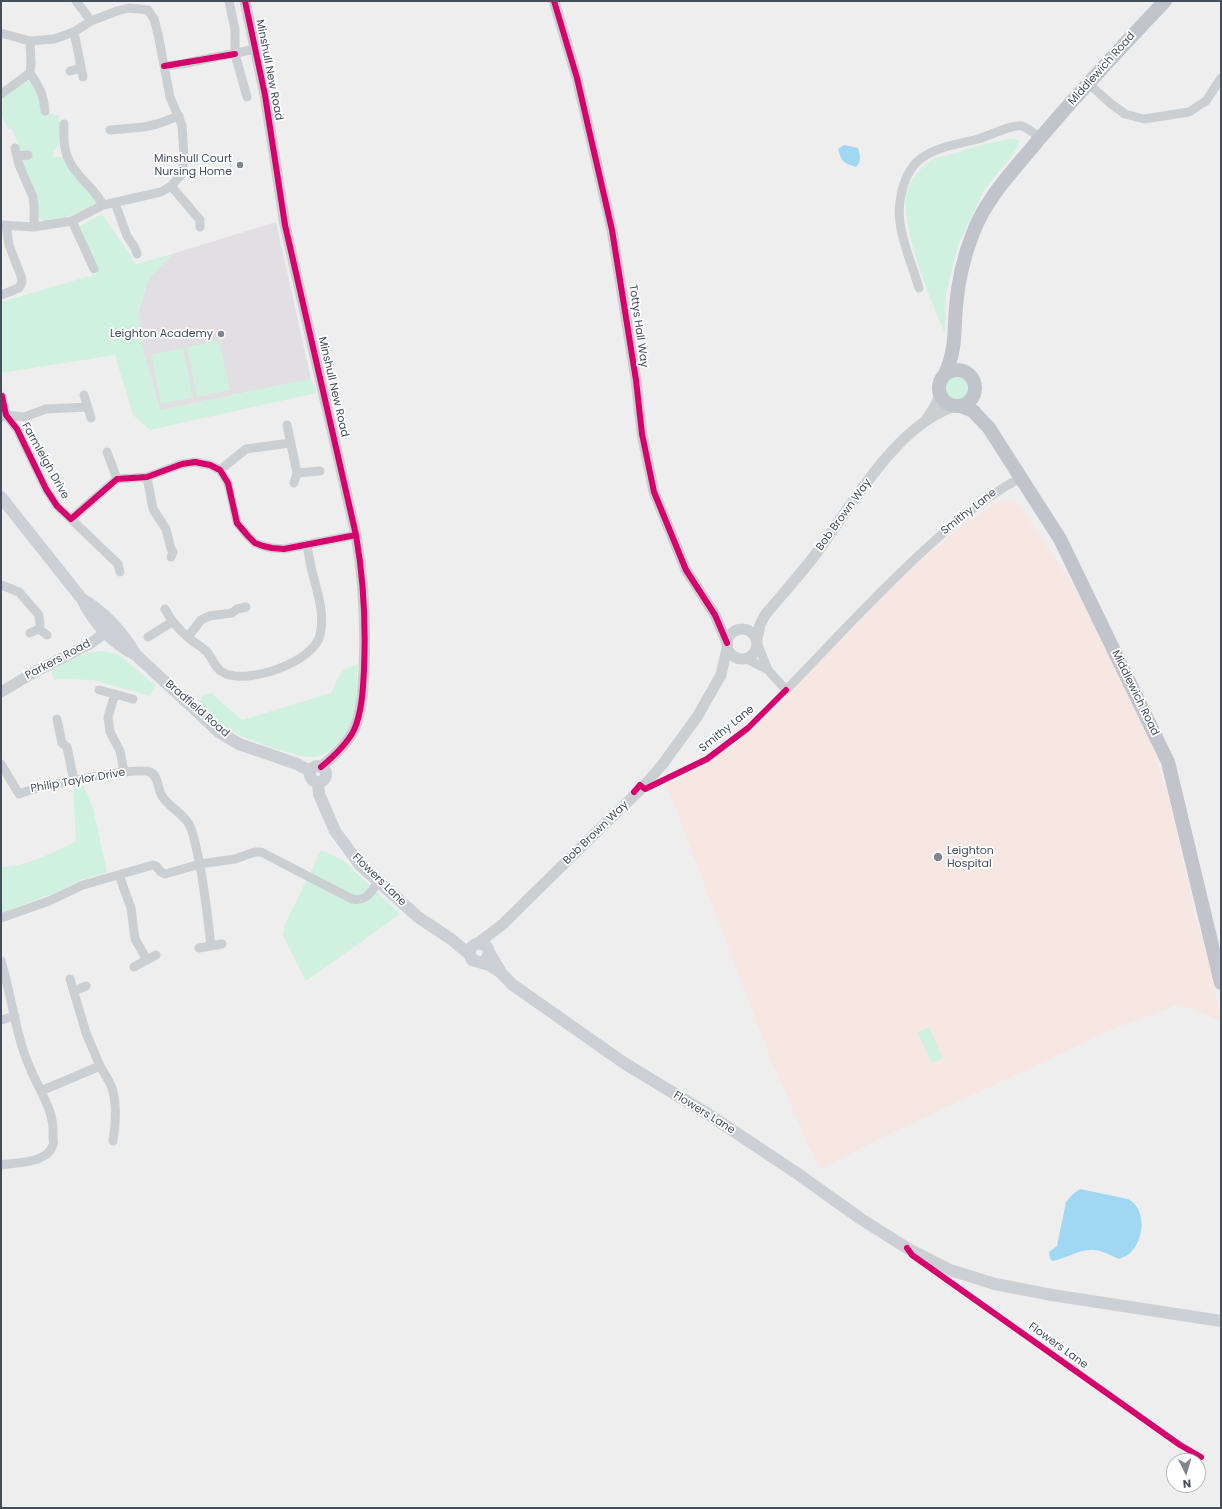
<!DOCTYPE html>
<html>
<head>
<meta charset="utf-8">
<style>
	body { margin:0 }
	#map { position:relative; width:1222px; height:1509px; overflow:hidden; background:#efeeee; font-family:Poppins,sans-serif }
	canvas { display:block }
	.frame { position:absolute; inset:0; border:2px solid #444e5d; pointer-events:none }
	.north { position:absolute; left:1166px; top:1453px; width:40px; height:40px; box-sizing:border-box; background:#fff; border:1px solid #b4b8be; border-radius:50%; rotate:175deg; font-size:11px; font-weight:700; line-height:16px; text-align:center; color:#444e5d }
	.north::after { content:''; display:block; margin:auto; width:14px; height:18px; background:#808690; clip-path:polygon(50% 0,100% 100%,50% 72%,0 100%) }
</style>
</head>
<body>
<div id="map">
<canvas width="1222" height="1509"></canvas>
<div class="frame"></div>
<div class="north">N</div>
</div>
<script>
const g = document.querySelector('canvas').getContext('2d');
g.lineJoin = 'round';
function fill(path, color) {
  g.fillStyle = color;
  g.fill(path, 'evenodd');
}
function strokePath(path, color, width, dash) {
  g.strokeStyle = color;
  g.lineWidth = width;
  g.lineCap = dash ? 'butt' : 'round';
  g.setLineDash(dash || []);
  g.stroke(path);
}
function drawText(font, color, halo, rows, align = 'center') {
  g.font = font + ' Poppins,sans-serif';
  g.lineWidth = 3.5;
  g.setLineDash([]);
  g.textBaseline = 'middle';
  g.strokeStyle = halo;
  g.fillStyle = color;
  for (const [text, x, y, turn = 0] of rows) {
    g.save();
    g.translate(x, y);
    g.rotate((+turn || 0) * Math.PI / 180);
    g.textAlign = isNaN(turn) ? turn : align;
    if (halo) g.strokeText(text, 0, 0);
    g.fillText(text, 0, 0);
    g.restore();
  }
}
fill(new Path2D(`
	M276 222 311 379 160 410 144 354 138 313 149 278 172 254Z`), '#e1dfe1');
fill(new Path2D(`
	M1011 499 1018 503 1082 599 1150 740 1169 798 1195 916 1210 967 1221 1021 1179 1004 1113 1029 885 1136 819 1170 771 1060 666 784 690 772 714 758 736 743 762 721 780 704 852 628 909 570 971 519 999 502Z`), '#f7e7e3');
fill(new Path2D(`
	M30 80 38 89 41 112 58 115C60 127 66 143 53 150V157H62L65 160 97 201 96 204C85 209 48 229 39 218L35 190 23 166V160L31 157V151H22L20 149 12 129H8L2 116 4 95Z
	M1014 138 1020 141 1014 153 984 190 958 245 946 294 945 334C930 298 902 233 906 194 908 182 921 167 931 160 937 157 945 156 952 154 972 147 992 142 1014 138Z
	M102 214 136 264 172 254 149 278 138 313 144 354 160 410 311 379 316 393 150 430 133 415 115 355 1 373V302L96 274 78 227Z
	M219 341 230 390 197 397 187 347Z
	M183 348 193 397 161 404 151 355Z
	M943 388a14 14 0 1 1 28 0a14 14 0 1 1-28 0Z
	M100 651 118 654 155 685 150 696 93 680 59 679 54 681 51 668C67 661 82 653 100 651Z
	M358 665C356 684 358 705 352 722 347 735 330 755 315 757 298 759 239 737 224 727 216 721 208 714 201 707L200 701 203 695 211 693 242 720 331 693C339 678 340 666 358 665Z
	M84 786 93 808 107 872 82 880 57 892 1 913V867C24 868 56 851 76 841L73 787Z
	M321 850 344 861 400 914 306 981 283 935 285 924Z
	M929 1027 943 1058 932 1063 917 1032Z`), '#d0f1e0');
fill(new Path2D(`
	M844 145 858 148C860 155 862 161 856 167 843 163 842 162 838 149Z
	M1080 1189 1128 1199C1146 1208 1145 1237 1132 1251 1129 1255 1124 1257 1119 1259 1112 1256 1103 1251 1095 1250 1081 1248 1066 1259 1052 1261L1050 1258 1049 1252 1057 1246 1066 1202 1073 1194Z`), '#a0d8f3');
strokePath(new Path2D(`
	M76 1 91 21
	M229 1 235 30V54L247 97
	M74 32 83 77
	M1 33 30 41 54 39 74 32 91 21 117 11 129 8 148 10 154 19 158 34 170 97 182 125 184 157 181 175 171 186 161 192 103 205 72 221 34 227 1 225
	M30 41 31 63 30 73C40 88 43 93 45 111
	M164 66 181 64 256 49
	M70 71 81 68
	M1088 83 1110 103 1125 114 1144 119 1189 112 1206 101 1221 78
	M1 94 30 73
	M64 124C64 133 63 143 66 152 71 174 94 186 103 205
	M110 130 144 127 157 124 179 116
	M15 148 19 165 33 197 34 206V227
	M17 156 28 155
	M171 186 200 220V227
	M115 203 127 236 135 248 137 254
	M72 221 94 269
	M919 288C913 268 905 249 901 229 896 206 902 171 923 157 939 146 960 144 978 139 989 136 1012 124 1022 126 1028 128 1035 134 1040 138
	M1 295 19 288 22 282 21 276 9 245 6 225
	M84 395 91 418
	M2 396 6 415 17 429 46 489 57 506 71 519 117 479 147 477 182 464 195 462 210 465 220 470 228 483 237 523 248 536 255 543 263 546 272 548 284 549 356 535
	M2 417 6 415 24 417 46 409 88 407
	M287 425 297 473 320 471
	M107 452 117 479
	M220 470 246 449 290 443
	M147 477 153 509 166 529 171 549 173 552 171 557
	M294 483 297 473
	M71 519 118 564 120 572
	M1 585 19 592 39 615 40 625 39 629
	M165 609C171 621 179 630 190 639 195 643 202 647 207 652 213 659 215 669 224 673 248 685 314 662 320 635 325 614 318 595 313 575 310 565 309 555 307 546
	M30 633 39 629 47 635
	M148 637 172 622
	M188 637 201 620 209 616 232 613 237 609 246 607
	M758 645 768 670 786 690C823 652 859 613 897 576 934 540 974 503 1020 478
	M747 659 768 670
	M99 690 133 699
	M115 694 108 717 110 732 120 751 124 772
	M57 719 62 743 67 747 74 781
	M1 764 19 794C36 787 136 766 150 772 159 776 157 788 162 796 169 807 182 813 189 824 193 831 194 839 196 847 204 879 207 913 211 946
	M119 875 131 908 135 939 147 960
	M1 918 49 901 83 885 153 865 156 866 161 872 165 874 200 864 235 859 255 852H261L352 899C367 902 370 892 379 882
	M199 948 222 944
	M1 961C12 996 15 1034 30 1068 39 1090 55 1111 53 1136 53 1139 54 1143 53 1145 47 1164 16 1162 1 1165
	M134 967 156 955
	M74 991 86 986
	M1 1020 15 1016
	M100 1066C104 1073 109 1080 112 1088 117 1105 116 1123 113 1141
	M41 1091 100 1066 86 1033 70 979`), '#cccfd2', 9);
strokePath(new Path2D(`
	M245 1 265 95 285 225 356 535C364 581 366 623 364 670 363 689 362 712 354 730 347 744 333 757 321 767
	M554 1 577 78 612 230 636 380 642 434 654 492 686 570 715 615 727 643
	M927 419 937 403 940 392
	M727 644a15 15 0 1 1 30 0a15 15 0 1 1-30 0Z
	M757 639 760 625 765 615C781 596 797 578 812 559 849 511 895 424 956 406
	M1 692 33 673 91 643 113 627
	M478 943 502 925 570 858 643 787 662 765 697 717 721 675 727 649`), '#cccfd2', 11);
strokePath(new Path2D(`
	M1 497 82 599C94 623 112 643 136 655L219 732 239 744 297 764 310 771
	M82 599C104 612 123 633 136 655
	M310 774a8 8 0 1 1 16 0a8 8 0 1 1-16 0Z
	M318 783 319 794 335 831 360 865 418 917 451 939 470 955 472 960 489 965 500 972
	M489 952 502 974 513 985 624 1063 708 1114 798 1174 861 1219 907 1248 950 1270 995 1284 1052 1295 1221 1321
	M470 955C468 937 496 942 487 958`), '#cccfd4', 12);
strokePath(new Path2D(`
	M939 388a18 18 0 1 1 36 0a18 18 0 1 1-36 0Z
	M945 374C956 351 954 331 956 306 958 282 964 256 973 233 985 201 1009 175 1031 149 1073 98 1119 50 1165 1
	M961 406 973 411 989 428 1060 539 1168 762 1221 983`), '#c1c5cb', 14);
strokePath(new Path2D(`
	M245 1 265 95 285 225 356 535C364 581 366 623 364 670 363 689 362 712 354 730 347 744 333 757 321 767
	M554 1 577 78 612 230 636 380 642 434 654 492 686 570 715 615 727 643
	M164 66 235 54
	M2 396 6 415 17 429 46 489 57 506 71 519 117 479 147 477 182 464 195 462 210 465 220 470 228 483 237 523 248 536 255 543 263 546 272 548 284 549 356 535
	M634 792 640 785 645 789 707 759 748 728 786 690
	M907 1248 912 1255 1180 1445 1201 1457`), '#d6006c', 6);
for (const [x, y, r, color] of [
	[240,165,4,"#808690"],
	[221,334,4,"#808690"],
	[938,857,5,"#808690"]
]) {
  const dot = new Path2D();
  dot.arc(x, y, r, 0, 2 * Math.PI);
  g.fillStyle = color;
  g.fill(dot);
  strokePath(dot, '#fff', 1.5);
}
drawText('11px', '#444e5d', '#fff', [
	["Middlewich Road",1102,69,-48],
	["Minshull New Road",269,70,79],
	["Tottys Hall Way",638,326,82],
	["Minshull New Road",333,387,77],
	["Farmleigh Drive",45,461,61],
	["Smithy Lane",969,512,-38],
	["Bob Brown Way",844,515,-54],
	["Parkers Road",58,660,-28],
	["Middlewich Road",1135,693,64],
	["Bradfield Road",197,709,41],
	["Smithy Lane",727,729,-39],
	["Philip Taylor Drive",78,781,-10],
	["Bob Brown Way",596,833,-44],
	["Flowers Lane",379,880,44],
	["Flowers Lane",704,1113,32],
	["Flowers Lane",1058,1346,36]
]);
drawText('11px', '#444e5d', '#fff', [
	["Minshull Court",232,159],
	["Nursing Home",232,172],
	["Leighton Academy",213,334],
	["Leighton",947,851,"left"],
	["Hospital",947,864,"left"]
], 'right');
</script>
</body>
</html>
